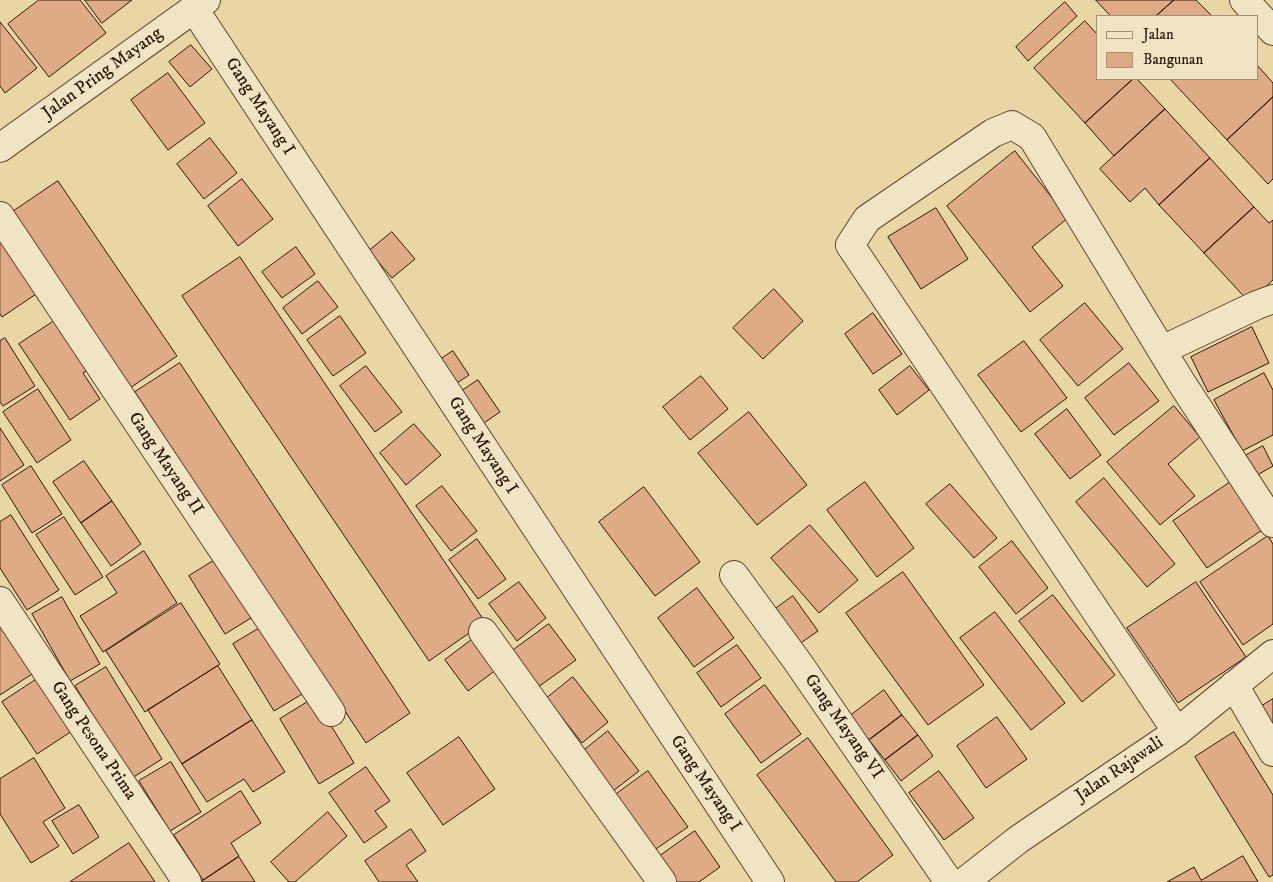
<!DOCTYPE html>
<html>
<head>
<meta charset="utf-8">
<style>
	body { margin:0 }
	#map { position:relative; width:1273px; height:882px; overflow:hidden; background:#e9d6a5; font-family:"IM FELL DW Pica",serif }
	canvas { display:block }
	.legend { position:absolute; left:1096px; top:15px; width:162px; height:65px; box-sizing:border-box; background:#f1e4c4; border:1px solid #a3927a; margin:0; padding:6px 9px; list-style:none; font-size:15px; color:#2e160a }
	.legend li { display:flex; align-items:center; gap:10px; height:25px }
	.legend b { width:25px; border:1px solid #a3927a }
</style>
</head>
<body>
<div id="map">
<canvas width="1273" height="882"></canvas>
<ul class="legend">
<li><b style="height:6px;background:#f1e4c4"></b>Jalan</li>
<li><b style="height:14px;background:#dfaa86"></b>Bangunan</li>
</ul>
</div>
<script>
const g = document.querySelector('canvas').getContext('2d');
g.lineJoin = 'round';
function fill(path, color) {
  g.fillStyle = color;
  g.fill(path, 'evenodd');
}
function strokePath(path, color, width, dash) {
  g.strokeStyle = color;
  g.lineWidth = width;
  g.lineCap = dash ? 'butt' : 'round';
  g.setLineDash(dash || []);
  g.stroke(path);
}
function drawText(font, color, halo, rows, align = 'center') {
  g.font = font + ' "IM FELL DW Pica",serif';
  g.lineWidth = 4;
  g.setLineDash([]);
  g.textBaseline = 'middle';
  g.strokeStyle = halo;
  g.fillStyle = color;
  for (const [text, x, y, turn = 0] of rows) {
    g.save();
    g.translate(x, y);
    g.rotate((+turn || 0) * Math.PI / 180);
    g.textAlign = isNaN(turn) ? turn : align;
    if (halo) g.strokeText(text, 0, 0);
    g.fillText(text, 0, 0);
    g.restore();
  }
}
const building = new Path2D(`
	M39 0H80L106 33 49 77 8 24Z
	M85 0H132L102 23Z
	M1096 0H1174L1156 16H1111Z
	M1174 0H1196L1212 16H1156Z
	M1065 2 1077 16 1028 61 1016 47Z
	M1085 21 1097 34V79H1133L1085 123 1034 68Z
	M0 22 37 68 5 93 0 86Z
	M191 45 212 69 190 87 169 62Z
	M1257 65 1273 83V97L1227 140 1170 79H1257Z
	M168 73 205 123 168 150 131 100Z
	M1133 79H1137L1165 109 1114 156 1085 123Z
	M1273 97V179L1268 184 1227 140Z
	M1165 109 1210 158 1159 205 1145 188 1130 202 1100 169Z
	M210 138 237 173 204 199 177 164Z
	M1015 151 1068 218 1032 247 1063 286 1030 312 947 206Z
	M1210 158 1254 207 1204 253 1159 205Z
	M242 179 273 219 238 246 208 206Z
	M58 181 177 356 127 390 8 215Z
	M1254 207 1269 223 1273 220V280L1249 302 1204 253Z
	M936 208 968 259 921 289 888 237Z
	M0 229 42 290 2 317 0 314Z
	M392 232 415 259 392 278 369 251Z
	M296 247 315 274 282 298 262 272Z
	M240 257 485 622 429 661 182 296Z
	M318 281 338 307 302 334 283 308Z
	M774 289 803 321 763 359 733 328Z
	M1085 303 1123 349 1078 386 1040 340Z
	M873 313 902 354 873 374 845 334Z
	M62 316 95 365 83 373 100 399 70 420 19 344Z
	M340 316 366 353 333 376 307 340Z
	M1252 327 1269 363 1208 392 1191 357Z
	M5 338 35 386 3 406 0 402V341Z
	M1024 341 1067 398 1021 432 978 375Z
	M453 351 469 375 448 389 432 365Z
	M180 363 410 713 366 743 135 392Z
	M1129 363 1159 401 1114 435 1085 398Z
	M366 366 402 412 375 432 340 386Z
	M910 366 929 390 897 415 879 390Z
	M1264 373 1273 390V435L1242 451 1214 400Z
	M701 376 728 409 690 440 663 407Z
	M478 380 500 412 475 429 453 397Z
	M38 389 71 440 37 463 3 412Z
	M1174 406 1200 437 1168 464 1195 496 1160 525 1107 462Z
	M1067 409 1101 455 1070 479 1035 434Z
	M749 412 807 485 757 525 698 453Z
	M414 424 441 455 406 485 380 453Z
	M0 428 24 465 0 481Z
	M1263 446 1273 466 1247 481 1236 461Z
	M84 461 112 501 81 523 53 482Z
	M31 466 62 514 32 533 2 485Z
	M1104 478 1175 564 1147 587 1076 502Z
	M1232 481 1265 528 1207 568 1173 521Z
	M865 482 914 548 877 577 827 510Z
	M950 484 997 538 974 558 926 504Z
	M442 486 477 531 451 551 416 506Z
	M644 487 700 562 655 596 599 522Z
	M112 501 141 544 111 566 81 523Z
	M11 515 59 590 27 610 0 568V522Z
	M64 517 103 577 75 595 36 535Z
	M810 525 858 580 819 613 771 558Z
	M1268 536 1273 544V624L1243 645 1200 582Z
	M477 539 506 579 478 599 449 560Z
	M1012 541 1048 588 1016 614 979 567Z
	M144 551 177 603 103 652 80 616 117 593 106 576Z
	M223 555 259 613 225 634 189 576Z
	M903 572 984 685 928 725 846 613Z
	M519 582 546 618 517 641 489 604Z
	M1196 582 1246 657 1178 703 1127 628Z
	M697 588 734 638 694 667 658 618Z
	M1053 595 1115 675 1082 702 1019 621Z
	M793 596 818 631 792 649 767 615Z
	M62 597 100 664 70 681 32 614Z
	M181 603 220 664 145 712 106 651Z
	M995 612 1065 703 1031 730 960 638Z
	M0 620 35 672 0 695Z
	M268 623 309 690 274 711 233 644Z
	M549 624 576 660 538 687 512 651Z
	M478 635 501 666 468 691 445 660Z
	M737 645 761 678 721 707 697 673Z
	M218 666 252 720 182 764 148 710Z
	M106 667 162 759 132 778 75 686Z
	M573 677 608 722 582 743 547 698Z
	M37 679 72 731 37 754 2 702Z
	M765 685 801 734 761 763 725 714Z
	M884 690 902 715 869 740 850 716Z
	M314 698 354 763 319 784 280 719Z
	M1273 699V735L1257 709Z
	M902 715 918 735 885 760 869 740Z
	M997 717 1027 759 986 788 957 746Z
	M252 720 285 772 253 792 244 779 207 802 182 764Z
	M608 731 639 771 613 791 582 752Z
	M1234 732 1273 795V875L1269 877 1195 757Z
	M918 735 933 756 901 781 885 760Z
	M459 737 495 789 443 825 407 773Z
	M808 738 893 855 857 882H836L757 775Z
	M34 758 65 808 43 822 59 846 31 863 0 814V779Z
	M171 762 201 812 170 831 139 781Z
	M366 767 390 801 375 811 387 827 364 843 329 793Z
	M648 771 688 827 650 853 611 798Z
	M939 771 974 818 944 840 909 793Z
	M241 791 261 823 231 843 239 856 203 880 174 835Z
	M79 805 99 837 73 854 52 821Z
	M328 812 347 836 295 882H289L271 862Z
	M411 829 426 851 406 865 418 882H379L365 861Z
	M695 831 720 867 699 882H674L657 858Z
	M129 843 155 882H70Z
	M1243 856 1258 882H1167L1194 867 1201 880Z
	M239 857 255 882H201Z`);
fill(building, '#dfaa86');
strokePath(building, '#2e160a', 1);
const minor = new Path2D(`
	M1244 0 1273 31
	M194 9 770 882
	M0 148 206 0
	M0 216 331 712
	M1162 350 1257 305 1273 299
	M734 575 797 661 949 882
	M0 601 187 882
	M483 632 662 882
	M1234 685 1273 752
	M1177 732 850 245 867 219 993 133 1012 125 1032 137 1181 382 1273 523
	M964 882 1019 839 1177 732 1273 654`);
strokePath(minor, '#5d4631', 30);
strokePath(minor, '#f1e4c4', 28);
drawText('18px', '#2e160a', '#f1e4c4', [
	["Jalan Pring Mayang",103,74,-36],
	["Gang Mayang I",259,107,57],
	["Gang Mayang I",482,446,57],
	["Gang Mayang II",165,464,56],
	["Gang Mayang VI",843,727,55],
	["Gang Pesona Prima",93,741,56],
	["Jalan Rajawali",1120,770,-34],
	["Gang Mayang I",705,784,56]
]);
</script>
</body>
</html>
